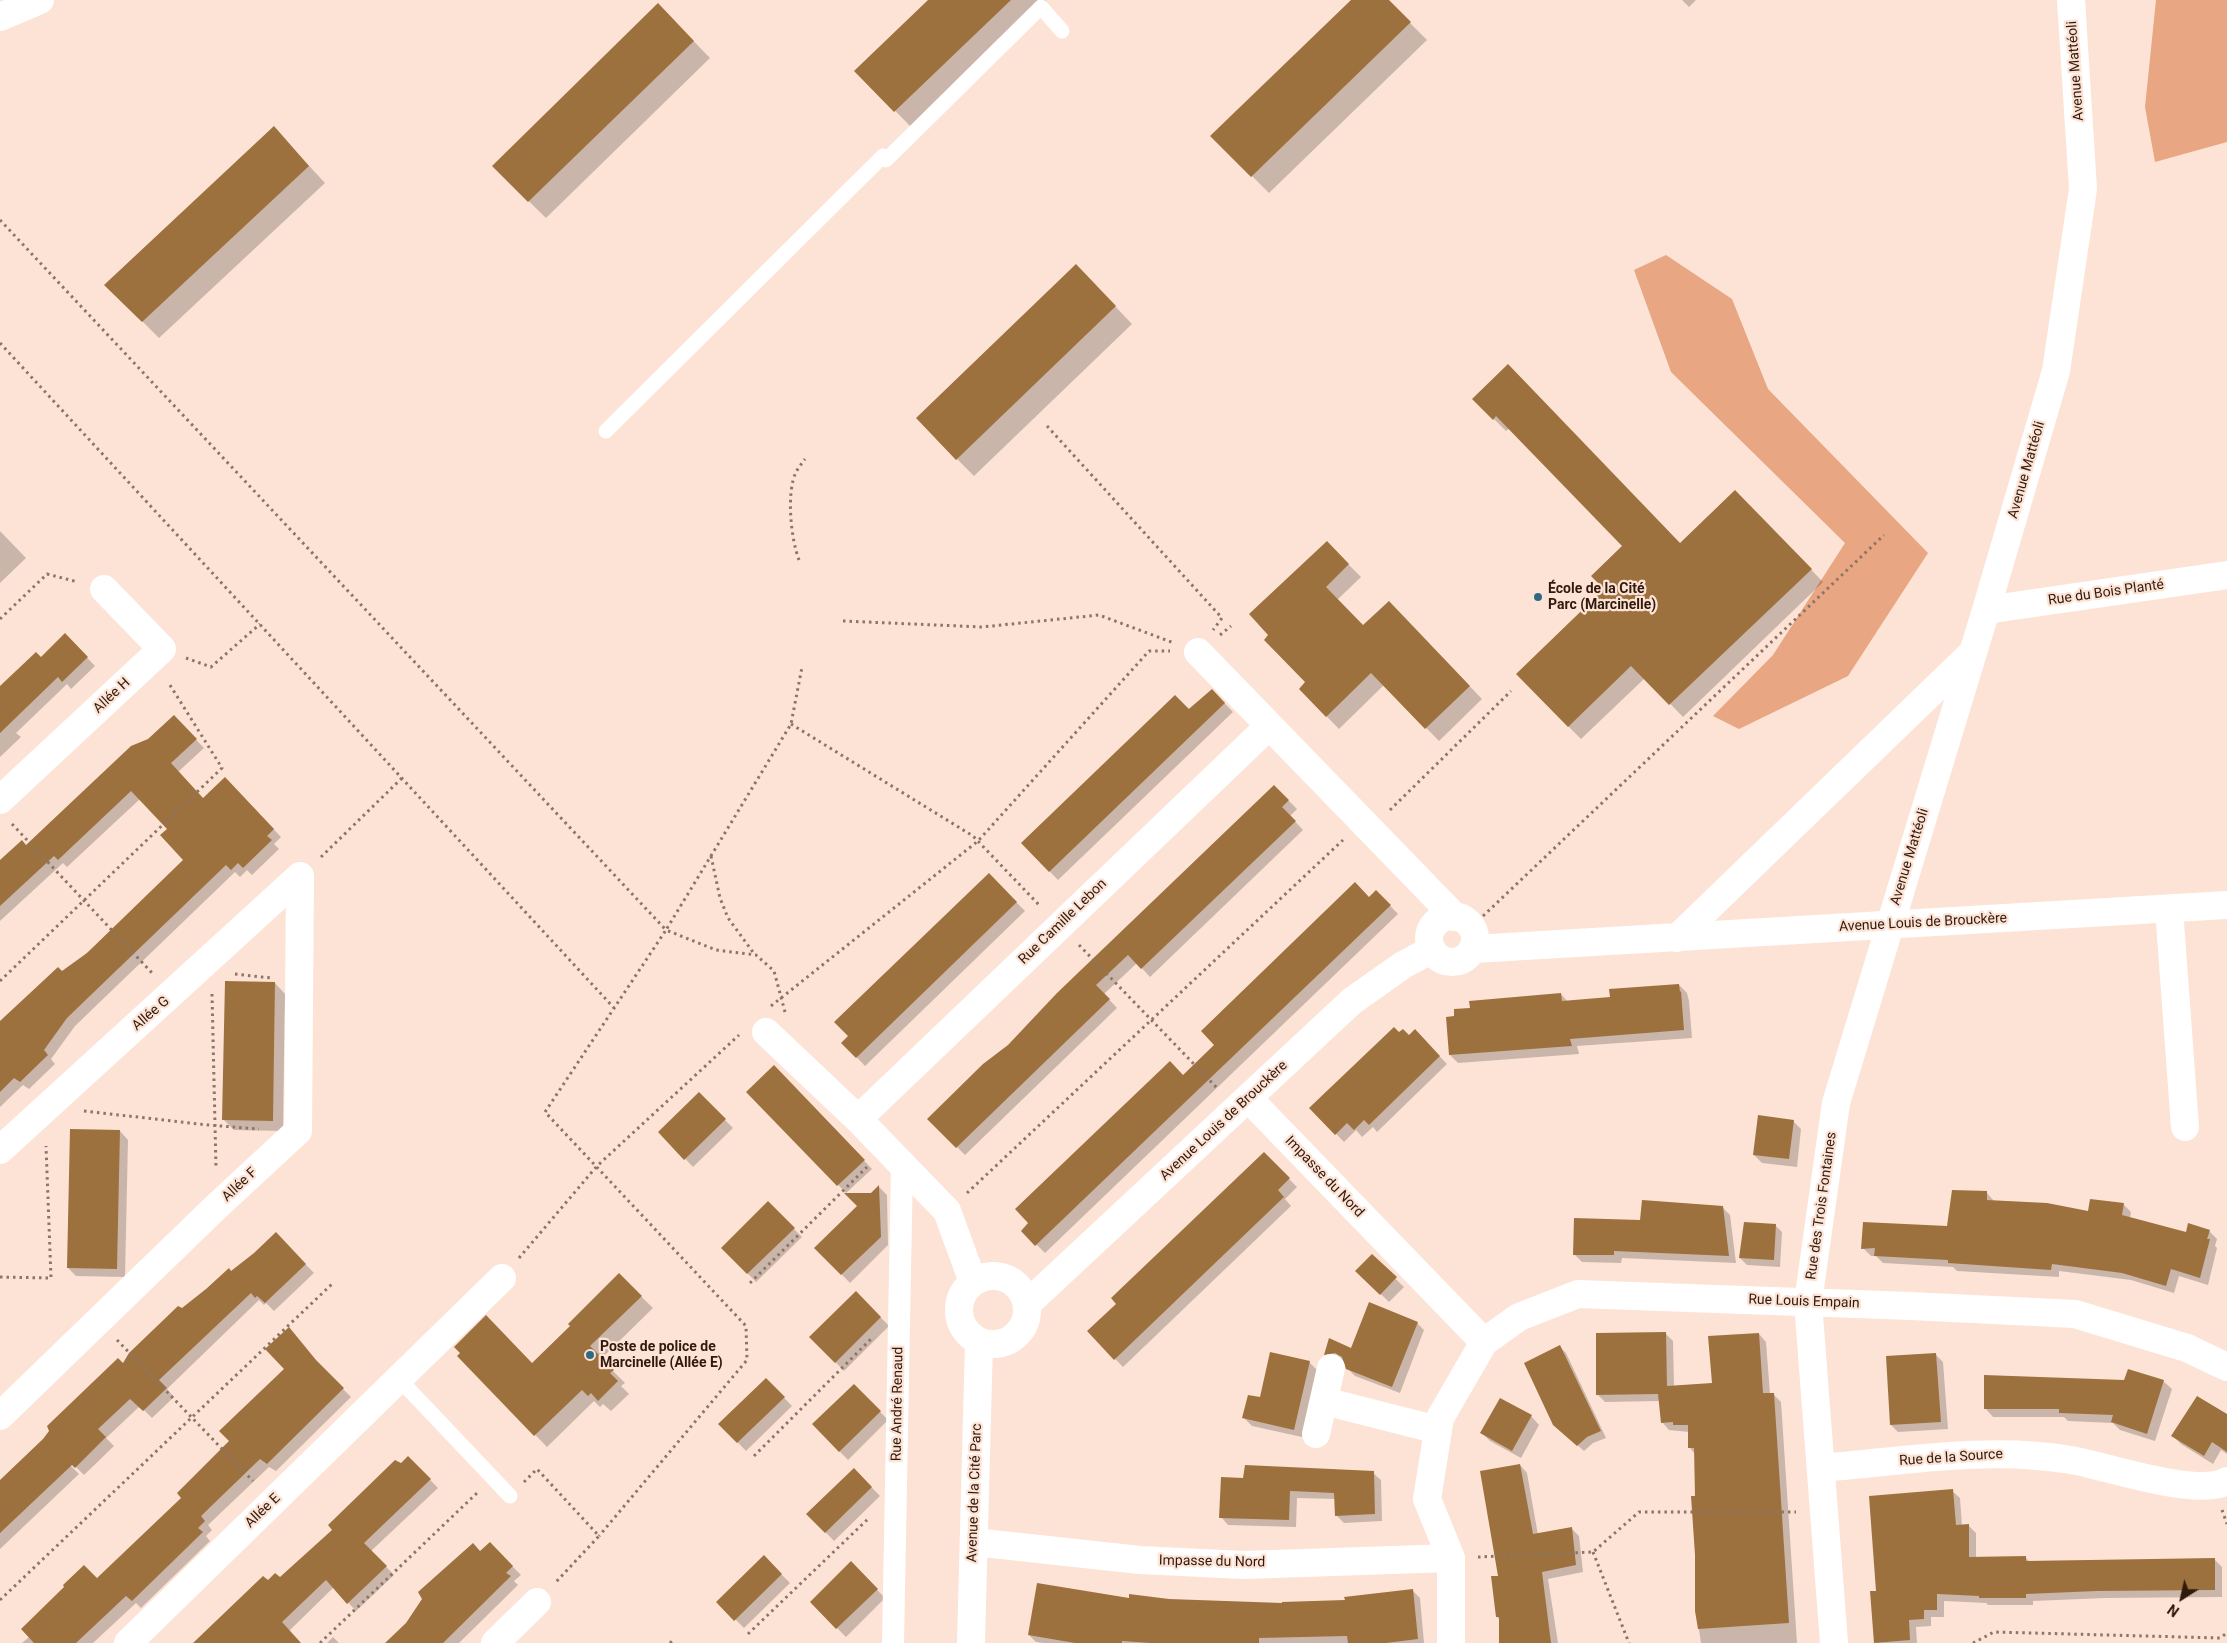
<!DOCTYPE html>
<html>
<head>
<meta charset="utf-8">
<style>
	body { margin:0 }
	#map { position:relative; width:2227px; height:1643px; overflow:hidden; background:#fde3d5; font-family:Roboto,sans-serif }
	canvas { display:block }
	.north { position:absolute; left:2157px; top:1573px; width:50px; height:50px; -webkit-text-stroke:4px #fde3d5; paint-order:stroke; rotate:215deg; font-size:14px; font-weight:700; line-height:20px; text-align:center; color:#301a0c }
	.north::after { content:''; display:block; margin:auto; width:18px; height:22px; background:#301a0c; clip-path:polygon(50% 0,100% 100%,50% 72%,0 100%) }
</style>
</head>
<body>
<div id="map">
<canvas width="2227" height="1643"></canvas>
<div class="north">N</div>
</div>
<script>
const g = document.querySelector('canvas').getContext('2d');
g.lineJoin = 'round';
function fill(path, color) {
  g.fillStyle = color;
  g.fill(path, 'evenodd');
}
function strokePath(path, color, width, dash) {
  g.strokeStyle = color;
  g.lineWidth = width;
  g.lineCap = dash ? 'butt' : 'round';
  g.setLineDash(dash || []);
  g.stroke(path);
}
function drawText(font, color, halo, rows, align = 'center') {
  g.font = font + ' Roboto,sans-serif';
  g.lineWidth = 4.5;
  g.setLineDash([]);
  g.textBaseline = 'middle';
  g.strokeStyle = halo;
  g.fillStyle = color;
  for (const [text, x, y, turn = 0] of rows) {
    g.save();
    g.translate(x, y);
    g.rotate((+turn || 0) * Math.PI / 180);
    g.textAlign = isNaN(turn) ? turn : align;
    if (halo) g.strokeText(text, 0, 0);
    g.fillText(text, 0, 0);
    g.restore();
  }
}
fill(new Path2D(`
	M2156 0H2227V142L2155 162 2145 107Z
	M1666 255 1732 299 1768 389 1928 553 1848 676 1739 729 1713 716 1773 655 1845 543 1671 372 1634 270Z`), '#e8a682');
fill(new Path2D(`
	M930 0H1046L912 128 856 71Z
	M1353 0H1387L1427 40 1269 193 1212 136Z
	M1682 0H1696L1689 7Z
	M675 22 710 58 546 218 493 166Z
	M274 128 325 183 159 338 106 285Z
	M1093 283 1132 324 974 476 957 459Z
	M1474 399 1681 544 1748 504 1823 582 1683 717 1645 678 1581 739 1568 726 1606 589 1624 546 1510 428 1506 431Z
	M0 531 26 558 0 583Z
	M1327 543 1361 577 1337 600 1363 627 1401 615 1482 699 1439 741 1384 685 1339 729 1300 689 1307 682Z
	M65 635 95 666 71 689 67 684 16 733 21 737 0 757V688L41 658Z
	M1212 690 1233 712 1058 880 1022 843Z
	M174 717 204 748 178 772 203 799 225 778 281 837 274 844 279 849 252 875 247 870 240 877 235 872 75 1026 51 1059 55 1064 29 1089 23 1085 0 1107V1028L103 939 185 861 169 829 140 799 67 867 63 863 0 921V862L26 847Z
	M1274 786 1297 809 1290 816 1303 830 1150 977 1137 963 1104 994 1117 1008 965 1155 929 1119 1009 1046Z
	M989 875 1025 911 865 1066 843 1043Z
	M1376 891 1398 914 1045 1253 1023 1231Z
	M275 983 285 994 283 1131 234 1130 223 1119Z
	M1679 985 1687 993 1689 1001 1692 1038 1577 1046 1579 1054 1458 1063 1450 1055 1456 1018 1471 1009 1561 994 1568 1002 1611 998Z
	M1415 1031 1447 1064 1377 1132 1373 1127 1362 1137 1356 1130 1344 1142 1311 1108 1399 1034 1409 1037Z
	M774 1067 872 1169 846 1193 748 1092Z
	M699 1094 733 1128 693 1167 660 1132Z
	M1793 1121 1801 1129 1797 1167 1762 1163 1754 1155Z
	M120 1131 128 1140 125 1277 76 1276 68 1268Z
	M1264 1154 1297 1187 1285 1199 1291 1206 1123 1367 1089 1332Z
	M879 1187 887 1195 888 1245 850 1283 816 1248Z
	M1986 1192 1994 1201 2089 1212 2123 1204 2131 1212 2130 1218 2187 1234 2209 1231 2217 1239 2215 1246 2217 1248 2208 1285 2179 1276 2174 1293 2131 1280 2059 1271V1277L1957 1271 1953 1267 1883 1263 1876 1256H1871L1863 1248 1948 1227Z
	M768 1203 802 1237 756 1282 723 1248Z
	M1722 1207 1730 1215 1736 1263 1622 1258 1621 1263 1582 1262 1574 1254 1642 1221Z
	M1775 1225 1782 1232 1780 1267 1747 1265 1740 1258Z
	M276 1234 314 1273 274 1311 266 1303 264 1305 259 1300 167 1389 174 1397 152 1418 140 1406 106 1438 114 1446 84 1475 68 1459 66 1461 79 1474 0 1549V1481L182 1309 255 1254Z
	M1372 1256 1404 1287 1389 1302 1357 1271Z
	M619 1275 653 1308 601 1359 625 1383 621 1386 629 1394 611 1411 603 1404 600 1407 594 1401 547 1447 459 1356 532 1364 572 1326Z
	M856 1292 889 1326 844 1371 811 1337Z
	M1417 1323 1424 1330 1400 1393 1355 1376 1347 1368 1343 1360 1332 1361 1325 1354 1352 1349Z
	M1666 1334 1673 1341 1674 1386 1713 1384 1759 1334 1766 1342 1770 1394H1773L1781 1402 1797 1643H1701L1696 1611 1695 1454 1690 1448 1689 1432 1669 1430 1662 1422 1660 1401 1605 1402 1597 1394Z
	M1560 1347 1566 1353 1606 1438 1593 1443 1584 1451 1559 1428Z
	M1935 1354 1943 1362 1948 1429 1898 1432 1891 1425Z
	M1309 1362 1317 1370 1302 1437 1252 1426 1244 1418 1261 1399Z
	M324 1370 351 1397 276 1471 269 1467 208 1525 212 1530 206 1536 210 1541 141 1608 136 1603 93 1643H22L97 1580 183 1498 231 1441Z
	M766 1379 792 1406 746 1451 720 1424Z
	M2163 1381 2172 1389 2155 1441 2120 1430 2113 1423 2068 1421 2064 1417H1993L1985 1408Z
	M854 1385 888 1420 848 1460 813 1424Z
	M1531 1416 1539 1425 1521 1458 1490 1441 1482 1433Z
	M2227 1416V1454L2221 1450 2213 1464 2181 1444 2173 1436Z
	M408 1457 438 1488 371 1551 394 1575 356 1611 334 1587 289 1631 295 1643H196L268 1582 280 1579 334 1530Z
	M1520 1465 1527 1473 1538 1535 1572 1529 1579 1536 1583 1572 1548 1579 1558 1643H1500V1620L1497 1617 1499 1577Z
	M854 1469 880 1496 834 1541 808 1514Z
	M1373 1473 1381 1480 1382 1521 1344 1523 1336 1515V1499L1297 1498 1296 1527 1228 1525 1221 1517 1244 1479Z
	M1952 1491 1960 1498 1962 1526H1969L1976 1533V1558H2026L2030 1562 2214 1559 2222 1567V1597L2105 1598 2033 1601V1605H1988L1986 1603 1944 1601V1617H1931V1626L1916 1627 1917 1643H1876L1877 1592Z
	M490 1544 521 1575 514 1581 518 1585 459 1643H386Z
	M764 1557 790 1583 744 1628 718 1602Z
	M851 1563 885 1598 846 1637 811 1602Z
	M1413 1591 1420 1598 1424 1643H1043L1036 1642 1029 1635 1130 1599 1284 1605 1346 1601Z
	M333 1637 339 1643H327Z`), '#0003');
fill(new Path2D(`
	M928 0H1011L894 112 854 71Z
	M1351 0H1389L1411 22 1251 177 1210 136Z
	M658 3 694 41 528 202 492 166Z
	M274 126 309 166 142 322 104 285Z
	M1076 264 1116 306 956 460 916 418Z
	M1508 364 1680 543 1735 490 1812 569 1669 705 1631 666 1568 727 1516 674 1604 589 1591 576 1622 546 1496 416 1493 420 1472 399Z
	M1327 541 1349 564 1326 587 1363 625 1389 601 1470 686 1425 729 1371 673 1326 717 1299 689 1305 682 1264 640 1268 635 1249 614Z
	M65 633 88 657 62 682 58 677 0 733V686L36 652 41 657Z
	M1212 689 1225 703 1049 872 1021 843 1175 695 1189 709Z
	M174 715 197 739 171 763 203 798 225 777 274 829 267 836 272 840 243 868 238 863 231 870 226 865 67 1018 44 1050 48 1055 20 1082 14 1078 0 1092V1021L58 967 62 971 87 953 183 860 160 835 167 829 131 791 58 860 54 856 0 906V860L22 840 26 845 131 746 148 739Z
	M1274 785 1289 800 1282 807 1296 821 1141 969 1128 955 1096 985 1110 999 956 1148 927 1119 983 1064 1008 1045 1057 993Z
	M989 873 1017 902 856 1058 841 1043 848 1036 834 1022Z
	M1355 882 1369 897 1376 890 1391 905 1035 1246 1021 1231 1028 1223 1015 1209 1170 1061 1183 1075 1214 1045 1201 1031Z
	M225 981 275 982 273 1121 222 1120Z
	M1679 984 1680 992 1681 991 1684 1030 1570 1039 1572 1046 1449 1055 1446 1017 1454 1016V1009L1470 1008 1469 1001 1561 993 1562 1001 1610 997 1609 989Z
	M1394 1027 1399 1032 1403 1029 1409 1035 1415 1029 1440 1056 1369 1125 1364 1120 1354 1130 1347 1123 1335 1135 1309 1108Z
	M774 1065 865 1160 837 1186 746 1092Z
	M699 1092 726 1119 684 1160 658 1132Z
	M1758 1115 1794 1120 1789 1159 1753 1155Z
	M70 1129 120 1130 117 1269 67 1268Z
	M1264 1152 1290 1178 1278 1190 1284 1197 1114 1360 1087 1331 1116 1304 1111 1298Z
	M879 1185 881 1237 841 1275 814 1248 857 1206 844 1193H871Z
	M1952 1190 1987 1191V1200L2047 1203 2088 1211 2090 1199 2124 1203 2122 1215 2186 1232 2188 1223 2210 1230 2207 1239H2210L2200 1278 2171 1269 2166 1286 2122 1273 2052 1264 2051 1270 1948 1263V1260L1874 1256 1875 1248 1861 1249 1863 1222 1947 1226Z
	M1642 1200 1723 1206 1729 1256 1614 1251V1255H1573L1574 1218 1640 1220Z
	M768 1201 795 1228 747 1274 721 1248Z
	M1744 1222 1776 1224 1774 1260 1739 1258Z
	M276 1232 306 1264 265 1303 257 1296 255 1298 251 1293 159 1380 167 1388 143 1411 130 1399 98 1429 106 1437 75 1468 72 1465 0 1533V1480L43 1439 49 1431 47 1426 118 1358 123 1363 129 1353 178 1306 182 1308 206 1289 229 1268 231 1271 254 1253Z
	M1372 1254 1397 1277 1380 1295 1355 1271Z
	M619 1273 642 1296 590 1346 614 1370 610 1373 618 1381 598 1401 591 1393 588 1396 582 1390 534 1436 457 1356 460 1353 454 1347 486 1315 532 1363 570 1326 568 1324Z
	M856 1291 881 1317 835 1363 809 1337Z
	M1369 1302 1418 1322 1392 1387 1346 1369 1342 1357 1335 1353 1324 1355 1329 1338 1351 1348Z
	M289 1327 316 1360 344 1388 267 1464 260 1459 201 1516 205 1521 198 1528 203 1532 132 1601 126 1596 76 1643H34L21 1629 64 1587 63 1585 84 1565 97 1578 181 1498 177 1493 229 1441 219 1431 284 1369 265 1349Z
	M1666 1332 1667 1386 1712 1383 1708 1336 1759 1333 1763 1393H1774L1789 1623 1698 1629 1695 1611V1555L1691 1496H1695L1694 1448H1688V1425H1673V1422L1661 1423 1658 1394 1596 1395V1333Z
	M1560 1345 1601 1431 1587 1437 1577 1446 1553 1425 1524 1363Z
	M1270 1352 1310 1361 1294 1430 1242 1418 1248 1395 1260 1397Z
	M1936 1353 1941 1422 1890 1425 1886 1356Z
	M2128 1369 2164 1380 2147 1434 2111 1422 2113 1415 2059 1413V1409H1984V1375L2124 1380Z
	M766 1378 785 1397 737 1443 718 1424Z
	M854 1384 881 1411 839 1452 812 1424Z
	M2197 1396 2227 1414V1452L2212 1442 2204 1456 2171 1436Z
	M1500 1398 1532 1415 1512 1451 1480 1433Z
	M408 1456 431 1479 364 1543 387 1566 347 1604 326 1580 282 1622 301 1643H193L263 1576 268 1580 275 1573 280 1577 332 1530 328 1525 395 1460 401 1463Z
	M1520 1464 1533 1534 1572 1527 1576 1565 1542 1572 1551 1643H1499V1617H1496L1491 1576H1498L1480 1471Z
	M1245 1465 1374 1471 1375 1514 1335 1516 1334 1493 1290 1491 1289 1520 1219 1518 1221 1477 1243 1478Z
	M854 1468 872 1487 825 1533 806 1514Z
	M1953 1489 1956 1525 1969 1524V1557L2026 1556V1561L2215 1558V1590L2097 1591 2026 1594V1598H1979V1596L1937 1594V1610H1924V1619L1909 1620 1910 1640 1874 1643 1870 1591H1876L1869 1496Z
	M490 1542 513 1566 506 1573 511 1576 443 1643H385L406 1623 422 1599 418 1592 473 1543 480 1551Z
	M764 1555 782 1574 734 1621 716 1602Z
	M851 1561 878 1589 836 1629 810 1602Z
	M1037 1583 1129 1598V1594L1169 1599 1282 1603V1602L1345 1600 1344 1597 1413 1589 1418 1639 1386 1643H1348L1347 1636 1259 1638V1643H1150L1122 1641V1643H1075L1028 1635Z`), '#9c713e');
strokePath(new Path2D(`
	M0 220 666 930 545 1112 746 1326 747 1360 599 1536
	M0 343 614 1008
	M1047 426 1222 618 1213 630
	M799 560C791 539 786 493 796 472 799 467 802 463 805 459
	M0 619 47 574 78 582
	M843 621 982 627 1099 615 1174 643
	M1220 635 1231 626
	M186 658 211 667 260 624
	M791 724 973 836 1041 907
	M1390 810 1511 691
	M12 824 153 974
	M711 856 720 898 728 918 755 955
	M321 857 402 778
	M1483 916 1884 535
	M1079 945 1217 1088
	M235 974 271 978
	M0 981 222 768 168 682
	M212 994 216 1168
	M771 1006 978 841 1149 651H1170
	M785 1012 774 971 756 955 716 950 666 930 791 724 802 667
	M84 1111 208 1125 259 1129
	M967 1193 1343 840
	M519 1258 597 1166 739 1035
	M0 1277 51 1278 46 1146
	M750 1283 867 1167
	M117 1340 253 1481
	M754 1456 872 1338
	M524 1482 537 1469 599 1536 556 1582
	M2222 1510 2227 1524
	M1593 1552 1629 1643
	M1478 1557 1593 1552 1639 1512H1796
	M0 1600 332 1284
	M748 1634 870 1517
	M320 1643 478 1492
	M670 1643 672 1641
	M1973 1643 1994 1632 2220 1638 2227 1633`), '#8c7466', 3, [2.5, 4]);
strokePath(new Path2D(`
	M886 160 1041 7 1062 31
	M606 431 883 156
	M399 1379 510 1496`), '#fff', 15);
strokePath(new Path2D(`
	M893 1643 902 1165`), '#fff', 22);
strokePath(new Path2D(`
	M0 17 40 0
	M1986 610 2227 575
	M1198 652 1455 917
	M0 800 162 649 104 589
	M2169 909 2185 1127
	M1429 939a23 23 0 1 1 46 0a23 23 0 1 1-46 0Z
	M1677 938 1969 656
	M1473 949 2227 905
	M766 1032 858 1119 947 1211 973 1282
	M1248 1098 1484 1342
	M858 1119 1269 726
	M0 1150 300 876
	M959 1310a34 34 0 1 1 68 0a34 34 0 1 1-68 0Z
	M1027 1304 1352 1001 1403 965 1431 950
	M1324 1401 1438 1430
	M0 1416 216 1207 298 1131 300 876
	M1316 1434 1331 1368
	M1821 1468C1904 1461 1988 1446 2071 1460 2106 1466 2197 1498 2227 1481
	M974 1542 1140 1560 1244 1565 1451 1558
	M128 1643 502 1278
	M495 1643 537 1602
	M971 1643 979 1342
	M1451 1643V1558L1427 1499 1440 1418 1484 1342 1519 1317 1578 1294 1911 1306 2075 1314 2187 1348 2227 1367
	M1834 1643 1808 1302 1836 1103 1986 610 2056 371 2083 189 2071 0`), '#fff', 28);
for (const [x, y, r, color] of [
	[1538,597,5,"#2f6982"],
	[590,1355,5,"#2f6982"]
]) {
  const dot = new Path2D();
  dot.arc(x, y, r, 0, 2 * Math.PI);
  g.fillStyle = color;
  g.fill(dot);
  strokePath(dot, '#fde3d5', 2);
}
drawText('14px', '#301a0c', '#fde3d5', [
	["Avenue Mattéoli",2076,71,-94],
	["Avenue Mattéoli",2027,470,-74],
	["Rue du Bois Planté",2106,593,-8],
	["Allée H",112,696,-43],
	["Avenue Mattéoli",1910,857,-73],
	["Rue Camille Lebon",1063,922,-44],
	["Avenue Louis de Brouckère",1923,923,-3],
	["Allée G",151,1014,-41],
	["Avenue Louis de Brouckère",1224,1121,-43],
	["Impasse du Nord",1324,1177,46],
	["Allée F",240,1185,-43],
	["Rue des Trois Fontaines",1822,1206,-82],
	["Rue Louis Empain",1804,1302,2],
	["Rue André Renaud",898,1404,-89],
	["Rue de la Source",1951,1458,-4],
	["Avenue de la Cité Parc",975,1493,-88],
	["Allée E",263,1511,-44],
	["Impasse du Nord",1212,1562,1]
]);
drawText('bold 14px', '#301a0c', '#fde3d5', [
	["École de la Cité",1548,589],
	["Parc (Marcinelle)",1548,605],
	["Poste de police de",600,1347],
	["Marcinelle (Allée E)",600,1363]
], 'left');
</script>
</body>
</html>
